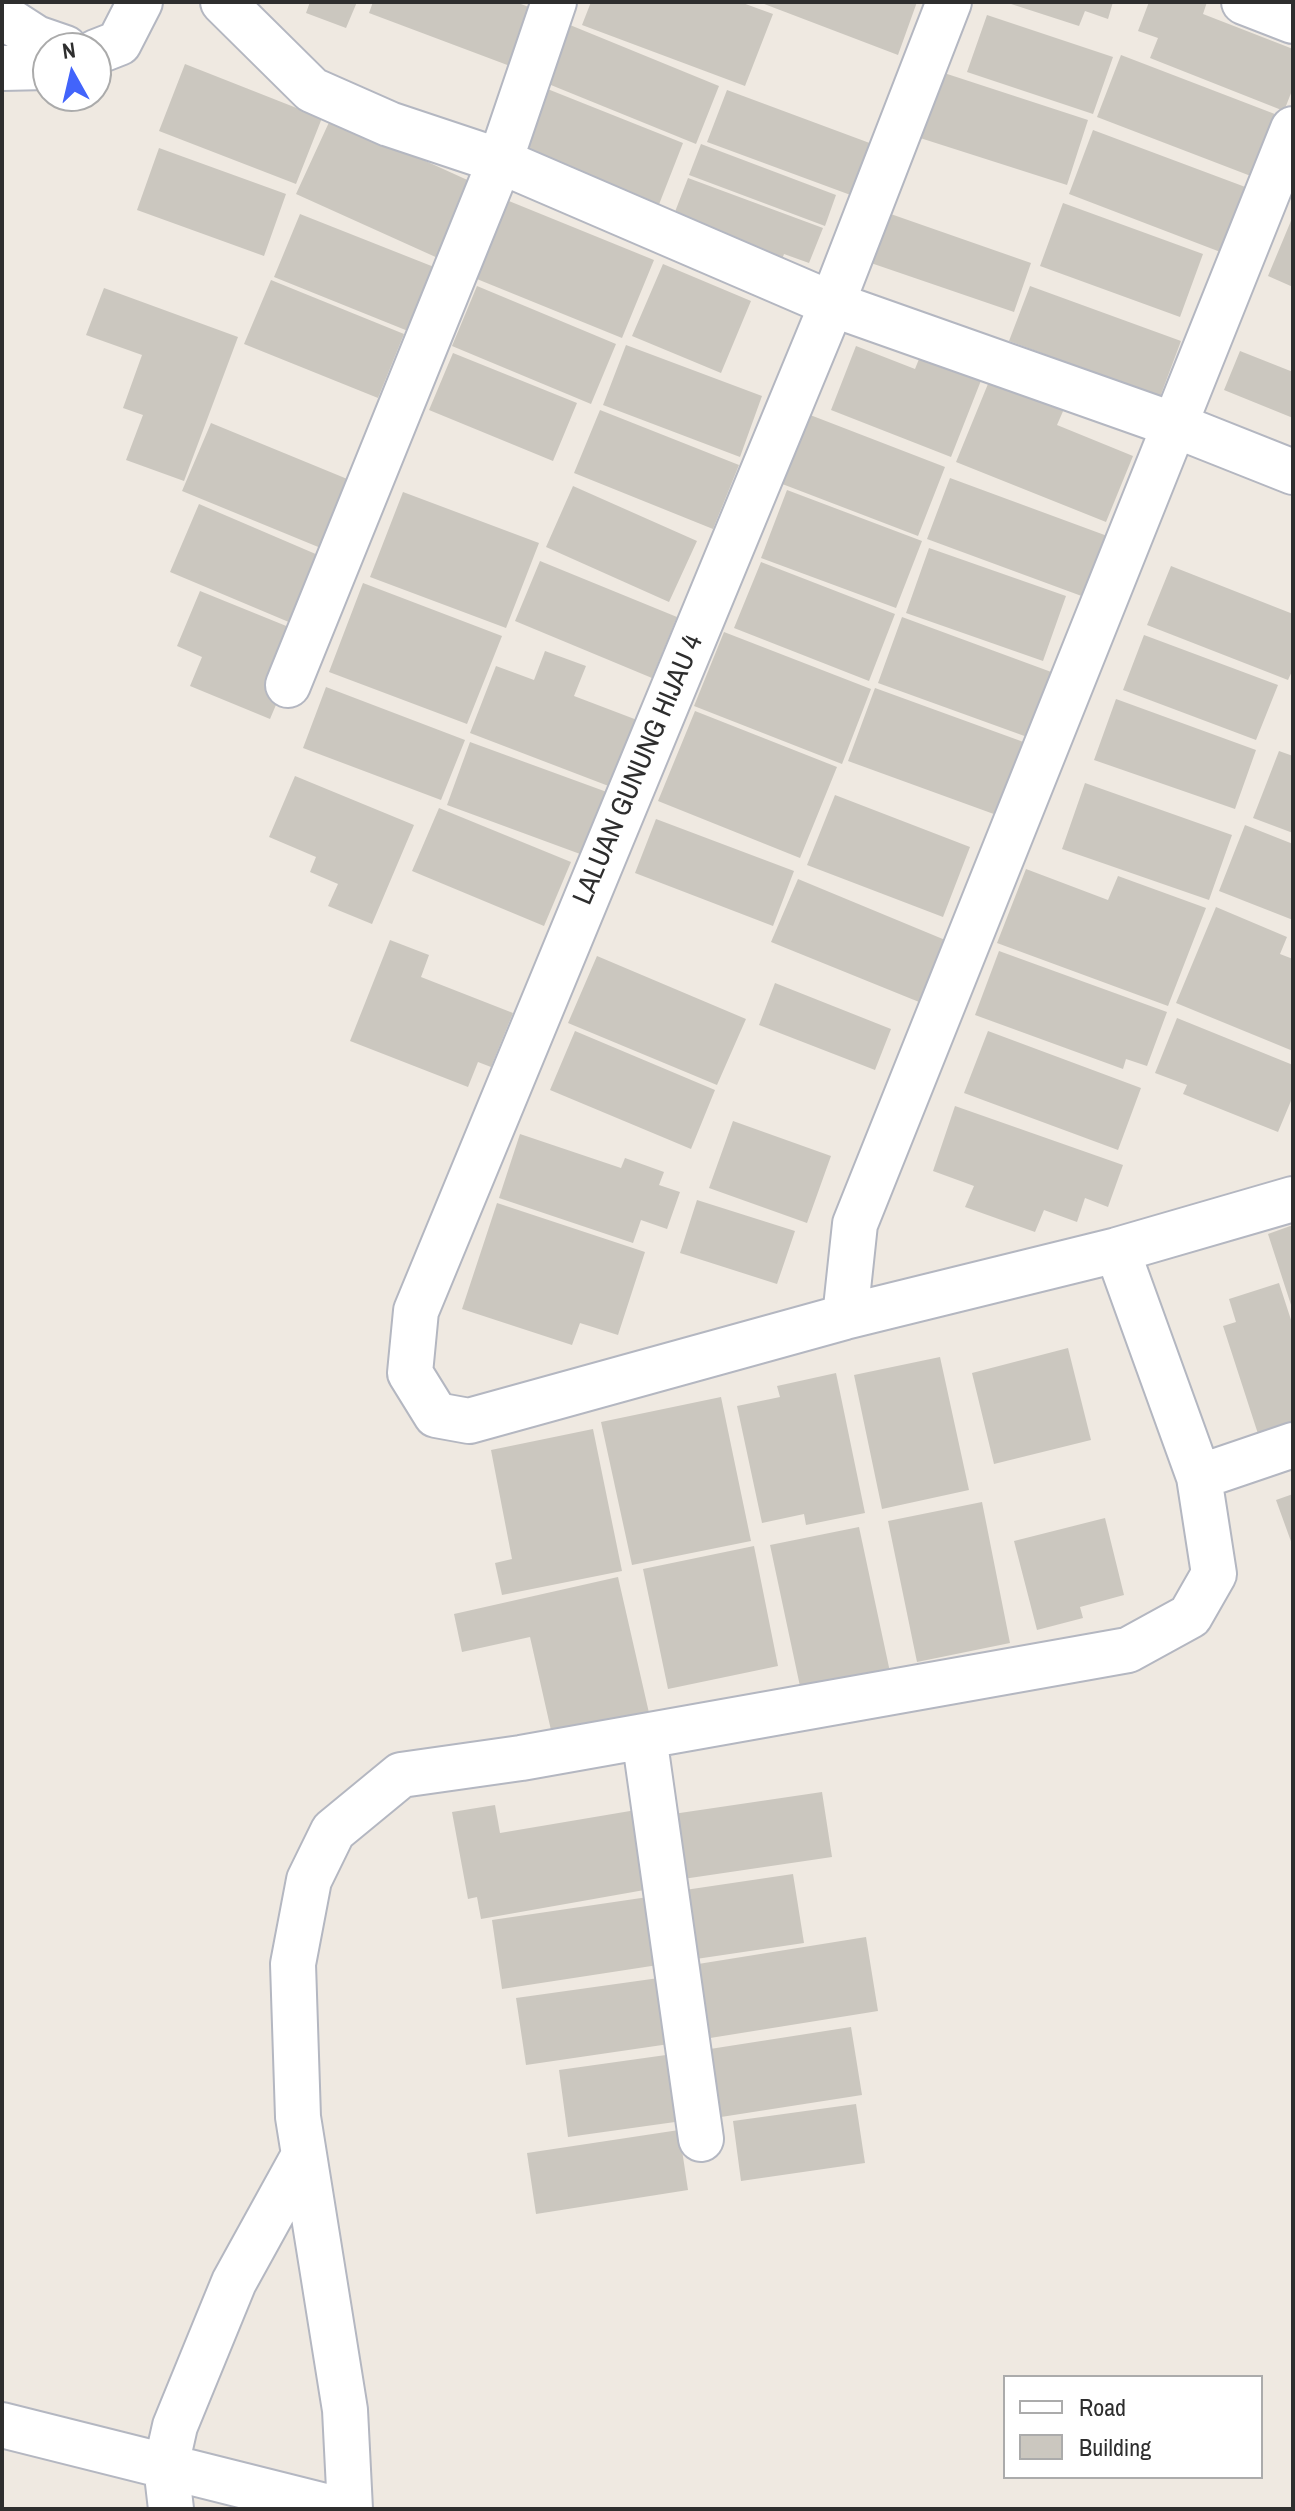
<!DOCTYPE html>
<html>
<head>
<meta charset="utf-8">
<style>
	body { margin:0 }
	#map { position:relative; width:1295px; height:2511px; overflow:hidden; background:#efe9e1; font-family:"Archivo Narrow",sans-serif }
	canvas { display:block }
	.frame { position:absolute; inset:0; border:4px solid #2e2e2e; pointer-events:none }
	.legend { position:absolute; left:1003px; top:2375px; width:260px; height:104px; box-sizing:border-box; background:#fff; border:2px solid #ababab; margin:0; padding:10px 14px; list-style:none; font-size:24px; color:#2e2e2e }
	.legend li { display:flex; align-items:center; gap:16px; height:40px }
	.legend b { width:40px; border:2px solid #ababab }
	.north { position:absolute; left:32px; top:32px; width:80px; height:80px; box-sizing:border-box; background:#fff; border:2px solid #ababab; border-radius:50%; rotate:352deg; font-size:22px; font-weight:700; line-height:32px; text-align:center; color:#2e2e2e }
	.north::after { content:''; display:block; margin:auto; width:28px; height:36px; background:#4264fb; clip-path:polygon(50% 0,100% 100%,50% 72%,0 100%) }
</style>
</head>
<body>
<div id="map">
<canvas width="1295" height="2511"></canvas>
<div class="frame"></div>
<ul class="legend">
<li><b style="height:10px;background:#fff"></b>Road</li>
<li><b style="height:22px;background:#cbc7bf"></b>Building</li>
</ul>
<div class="north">N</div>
</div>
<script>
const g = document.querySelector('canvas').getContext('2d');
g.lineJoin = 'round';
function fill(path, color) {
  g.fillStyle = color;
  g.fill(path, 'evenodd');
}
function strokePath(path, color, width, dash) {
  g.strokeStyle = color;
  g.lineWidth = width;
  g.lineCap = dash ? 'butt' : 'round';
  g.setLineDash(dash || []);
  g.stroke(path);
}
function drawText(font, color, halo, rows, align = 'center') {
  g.font = font + ' "Archivo Narrow",sans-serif';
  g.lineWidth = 6;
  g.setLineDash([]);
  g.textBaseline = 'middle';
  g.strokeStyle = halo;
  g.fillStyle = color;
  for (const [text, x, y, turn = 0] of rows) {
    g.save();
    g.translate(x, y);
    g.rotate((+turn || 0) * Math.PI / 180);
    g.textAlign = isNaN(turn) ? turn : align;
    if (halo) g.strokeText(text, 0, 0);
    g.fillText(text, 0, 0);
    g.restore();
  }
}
fill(new Path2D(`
	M310 2H357L346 28 306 13Z
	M373 2H515L532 8 510 66 369 13Z
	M591 2H740L773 14 745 86 582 25Z
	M759 2H917L898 55Z
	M1113 2 1108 19 1085 11 1079 26 1008 3Z
	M1149 2H1207L1203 14 1293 49V88L1284 111 1150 58 1158 38 1138 31Z
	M987 15 1113 57 1093 114 967 72Z
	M570 25 719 86 696 144 546 83Z
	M1121 55 1280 116 1256 178 1097 117Z
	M185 64 322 118 296 184 159 131Z
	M938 71 1088 120 1067 185 917 137Z
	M545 88 683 143 658 207 520 151Z
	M727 90 875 145 856 197 707 142Z
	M331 118 474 183 440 259 296 194Z
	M1093 130 1248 188 1223 253 1069 194Z
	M701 144 836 195 825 226 689 175Z
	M159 148 286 194 264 256 137 210Z
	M688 178 823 228 809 263 784 254 778 271 668 230Z
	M504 199 654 260 622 338 472 277Z
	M1063 203 1203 254 1180 317 1040 266Z
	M885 212 1031 263 1014 312 868 262Z
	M300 214 434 267 408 331 274 277Z
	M1293 216V287L1268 276Z
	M663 264 751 301 721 373 632 336Z
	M271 280 404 334 378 398 244 344Z
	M477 286 616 344 591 404 452 346Z
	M1030 286 1181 341 1160 397 1009 341Z
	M104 288 238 337 184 481 126 460 143 415 123 408 142 355 86 335Z
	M626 345 762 396 740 457 603 405Z
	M856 346 915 369 921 354 982 378 951 457 831 410Z
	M1240 351 1293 372V418L1224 390Z
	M453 353 577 403 553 461 429 410Z
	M990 379 1064 409 1057 425 1133 456 1106 522 956 462Z
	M600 410 739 465 713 529 574 473Z
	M805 413 945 467 918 536 777 482Z
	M211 423 357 483 328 551 182 491Z
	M950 478 1110 537 1087 598 927 539Z
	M573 486 697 541 669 602 546 547Z
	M787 490 922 541 896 608 761 558Z
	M403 492 539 543 506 628 370 577Z
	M199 504 332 561 303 628 170 572Z
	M929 548 1066 596 1043 661 906 613Z
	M540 561 677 617 652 678 515 621Z
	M761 562 895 614 869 681 734 628Z
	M1171 566 1293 614V669L1288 680 1147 625Z
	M363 583 502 636 467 724 329 672Z
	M200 591 306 634 270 719 190 686 202 657 177 646Z
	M902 617 1054 673 1030 738 878 683Z
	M724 632 871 689 842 764 694 706Z
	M1144 635 1278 685 1256 740 1123 690Z
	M545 651 586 666 574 696 645 723 619 790 470 733 496 666 534 680Z
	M326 687 465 740 441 800 303 748Z
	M875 688 1029 744 1002 817 848 761Z
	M1116 699 1256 750 1235 809 1094 760Z
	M695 711 837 767 800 858 658 801Z
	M470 742 615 795 591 858 447 805Z
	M1279 751 1293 756V833L1253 818Z
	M295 776 414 825 372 924 328 906 338 884 310 872 316 857 269 837Z
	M1085 783 1232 835 1209 900 1062 849Z
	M835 795 970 847 943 917 807 865Z
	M439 808 571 862 544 926 412 871Z
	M656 819 794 871 773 926 635 873Z
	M1245 825 1293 844V920L1219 891Z
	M1026 869 1108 900 1118 876 1206 908 1168 1006 997 943Z
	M798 879 950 942 924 1004 771 942Z
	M1216 907 1287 937 1280 954 1293 959V1051L1176 1003Z
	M390 940 429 955 421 977 513 1013 491 1067 478 1062 468 1087 350 1041Z
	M999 951 1167 1012 1147 1066 1126 1059 1123 1069 975 1015Z
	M597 956 746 1019 717 1085 568 1023Z
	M775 983 891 1029 875 1070 759 1025Z
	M1177 1018 1293 1065V1096L1278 1132 1183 1094 1187 1085 1155 1073Z
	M575 1031 715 1090 691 1149 550 1090Z
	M988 1031 1141 1088 1118 1150 964 1093Z
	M955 1106 1123 1165 1108 1207 1085 1198 1077 1222 1044 1210 1035 1232 965 1207 974 1186 933 1171Z
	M733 1121 831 1156 807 1223 709 1188Z
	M520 1134 621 1168 625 1158 664 1172 659 1185 680 1192 667 1229 641 1220 633 1243 499 1198Z
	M697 1200 795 1231 777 1284 680 1253Z
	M497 1203 645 1252 618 1335 580 1323 572 1345 462 1309Z
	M1293 1225V1308H1292L1268 1234Z
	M1279 1283 1293 1326V1429L1260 1440 1223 1326 1236 1322 1229 1299Z
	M1068 1348 1091 1440 994 1464 972 1373Z
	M940 1357 969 1490 882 1509 854 1375Z
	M836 1373 865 1513 806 1525 804 1514 762 1523 737 1406 780 1397 777 1386Z
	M721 1397 751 1541 632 1565 601 1422Z
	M593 1429 622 1571 502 1595 495 1563 512 1559 491 1450Z
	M1293 1494V1547L1276 1500Z
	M982 1502 1010 1643 917 1662 888 1521Z
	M1105 1518 1124 1595 1080 1607 1083 1618 1037 1630 1014 1541Z
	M859 1527 890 1672 801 1691 770 1545Z
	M754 1546 778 1666 668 1689 643 1569Z
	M618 1577 652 1726 555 1748 530 1637 462 1652 454 1614Z
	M822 1792 832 1857 683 1879 673 1814Z
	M495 1805 500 1833 636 1810 650 1889 481 1919 477 1897 468 1899 452 1812Z
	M793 1874 804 1943 696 1959 685 1890Z
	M648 1897 658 1965 502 1989 492 1920Z
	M866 1937 878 2011 704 2039 692 1965Z
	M666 1977 676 2043 526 2065 516 1998Z
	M851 2027 862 2095 721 2117 710 2049Z
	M666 2055 675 2122 568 2137 559 2070Z
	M856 2104 865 2163 741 2181 733 2121Z
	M679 2130 688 2190 536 2214 527 2153Z`), '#cbc7bf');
const street = new Path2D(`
	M223 2 312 90 389 124 500 161 832 304 1177 426 1293 472
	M949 2 832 304 416 1311 410 1373 436 1415 469 1421 845 1317 1117 1250 1293 1199
	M1244 2 1293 21
	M2 16 36 38 65 48
	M96 52 119 43 140 2
	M2 68 48 67
	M288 685 500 161 554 2
	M845 1317 855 1224 1293 129
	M1199 1477 1293 1445
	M644 1736 701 2139
	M2 2425 337 2509
	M171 2509 166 2466 175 2426 234 2282 304 2155
	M350 2509 345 2410 298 2117 293 1964 309 1880 333 1831 401 1775 521 1758 1128 1650 1190 1616 1214 1574 1199 1477 1117 1250`);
strokePath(street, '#b4b7c1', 48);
strokePath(street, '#fff', 44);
drawText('28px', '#2e2e2e', '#fff', [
	["LALUAN GUNUNG HIJAU 4",639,770,-67]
]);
</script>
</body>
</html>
